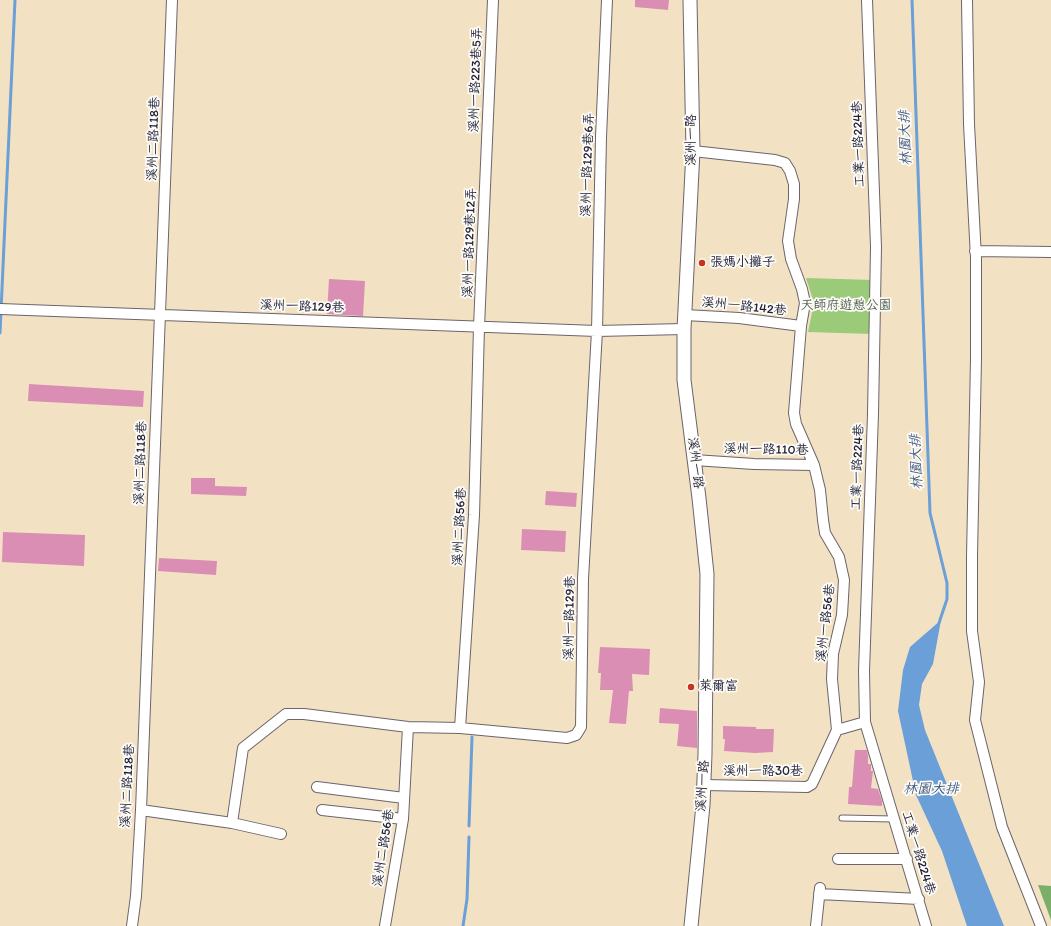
<!DOCTYPE html>
<html>
<head>
<meta charset="utf-8">
<style>
  body { margin:0 }
  canvas { display:block; background:#f3e1c4 }
</style>
</head>
<body>
<canvas width="1051" height="926"></canvas>
<script>
const context = document.querySelector('canvas').getContext('2d');
context.lineJoin = 'round';
function fillPath(path, color) { context.fillStyle = color; context.fill(path, 'evenodd'); }
const poly = rows => new Path2D(rows.map(r => 'M' + r).join(''));
function strokePath(path, color, width, dash) { context.strokeStyle = color; context.lineWidth = width; context.lineCap = dash ? 'butt' : 'round'; context.setLineDash(dash || []); context.stroke(path); }
function drawText(font, color, halo, rows, align = 'center') {
  context.font = font + ' Itim,"LXGW WenKai TC",sans-serif'; context.lineWidth = 3.5; context.setLineDash([]); context.textBaseline = 'middle'; context.strokeStyle = halo; context.fillStyle = color; for (const [text, x, y, turn = 0] of rows) {
    context.save(); context.translate(x, y); context.rotate((+turn || 0) * Math.PI / 180); context.textAlign = isNaN(turn) ? turn : align; if (halo) context.strokeText(text, 0, 0); context.fillText(text, 0, 0); context.restore();
  }
}
const green = poly([
  [806,278,873,280,873,334,808,332,814,303]
]);
const forest = poly([
  [1038,885,1051,886,1051,920]
]);
const water = poly([
  [941,620,933,664,922,684,919,705,925,730,1004,926,967,926,942,851,916,795,898,711,903,670,910,647]
]);
const stream = poly([
  [912,0,930,513,947,583,947,599,939,623],
  [0,333,15,0],
  [469,826,472,737],
  [463,926,467,899,469,837]
]);
const building = poly([
  [635,0,669,0,668,10,635,7],
  [329,279,365,281,363,316,327,314],
  [29,384,144,391,143,407,28,401],
  [191,478,215,478,215,486,247,487,246,496,191,494],
  [546,491,577,493,576,507,545,505],
  [522,529,566,531,565,552,521,550],
  [3,532,85,535,84,566,2,562],
  [159,558,217,561,216,575,158,571],
  [600,647,650,649,649,675,632,674,633,691,629,691,626,724,609,723,613,690,600,690,601,673,598,673],
  [660,708,697,711,697,748,677,746,679,724,659,723],
  [723,726,756,727,756,729,774,729,773,752,755,753,724,751,725,739,723,739],
  [855,750,867,750,868,756,868,764,871,764,871,771,873,771,871,788,878,789,882,801,882,806,848,804,849,787,852,787]
]);
const service = poly([
  [842,818,894,819]
]);
const minor = poly([
  [867,0,876,247,873,414,864,671,865,722,926,926],
  [967,0,969,124,976,258,976,359,972,556,972,631,979,682,975,720,1002,827,1041,926],
  [693,151,775,160,785,163,790,171,794,184,794,199,788,241,791,259,802,289,805,303,801,326,794,413,796,424,814,465,820,490,823,520,825,533,839,557,844,580,842,615,833,654,832,679,837,730],
  [975,251,1051,252],
  [0,309,597,331,684,329],
  [685,315,739,318,801,326],
  [694,460,754,464,814,465],
  [460,728,474,515,479,327,493,0],
  [704,785,807,787,812,784,837,730,865,722],
  [317,787,404,798],
  [141,810,232,823,281,834],
  [322,810,403,819],
  [232,823,243,748,286,714,304,714,408,727,460,728,567,738,576,735,581,727,583,579,597,331,601,137,607,0],
  [838,859,907,859],
  [819,894,919,899],
  [132,926,136,896,141,810,172,0],
  [385,926,403,819,408,727],
  [816,926,820,888]
]);
const tertiary = poly([
  [690,0,693,151,684,329,684,380,699,498,707,574,705,754,703,805,691,926]
]);
const markers = [
  [702,263,4,"#c8321e"],
  [691,687,4,"#c8321e"]
];
const streetNames = [
  ["溪州一路223巷5弄",476,80,-88],
  ["溪州二路118巷",154,139,-88],
  ["溪州一路",692,140,-90],
  ["工業一路224巷",859,144,-92],
  ["溪州一路129巷6弄",588,165,-88],
  ["溪州一路129巷12弄",470,243,-88],
  ["溪州一路129巷",302,307,2],
  ["溪州一路142巷",744,307,6],
  ["溪州一路110巷",766,450,1],
  ["溪州二路118巷",141,463,-88],
  ["溪州一路",695,463,83],
  ["工業一路224巷",858,467,-88],
  ["溪州二路56巷",460,527,-87],
  ["溪州一路129巷",570,618,-89],
  ["溪州一路56巷",826,623,-83],
  ["溪州一路30巷",763,772],
  ["溪州二路118巷",128,786,-87],
  ["溪州一路",703,786,-86],
  ["溪州二路56巷",384,848,-81],
  ["工業一路224巷",918,853,73]
];
const poiNames = [
  ["張媽小攤子",710,263],
  ["萊爾富",699,687]
];
const parkNames = [
  ["天師府遊憩公園",846,306]
];
const waterNames = [
  ["林園大排",906,138,-92],
  ["林園大排",917,462,-92],
  ["林園大排",931,789]
];
fillPath(green, '#9bca79');
fillPath(forest, '#7cae69');
fillPath(water, '#6b9fd7');
strokePath(stream, '#6b9fd7', 3);
fillPath(building, '#da8eb4');
strokePath(service, '#6b656b', 7);
strokePath(minor, '#6b656b', 12);
strokePath(tertiary, '#6b656b', 15);
strokePath(service, '#fff', 5);
strokePath(minor, '#fff', 10);
strokePath(tertiary, '#fff', 13);
for (const [x, y, r, color] of markers) { const dot = new Path2D(); dot.arc(x, y, r, 0, 2 * Math.PI); context.fillStyle = color; context.fill(dot); strokePath(dot, '#fdfcf7', 1.5); }
drawText('13px', '#22223b', '#fdfcf7', streetNames);
drawText('13px', '#22223b', '#fdfcf7', poiNames, 'left');
drawText('13px', '#4c5d51', '#fdfcf7', parkNames);
drawText('italic 14px', '#435a81', '#fdfcf7', waterNames);
</script>
</body>
</html>
